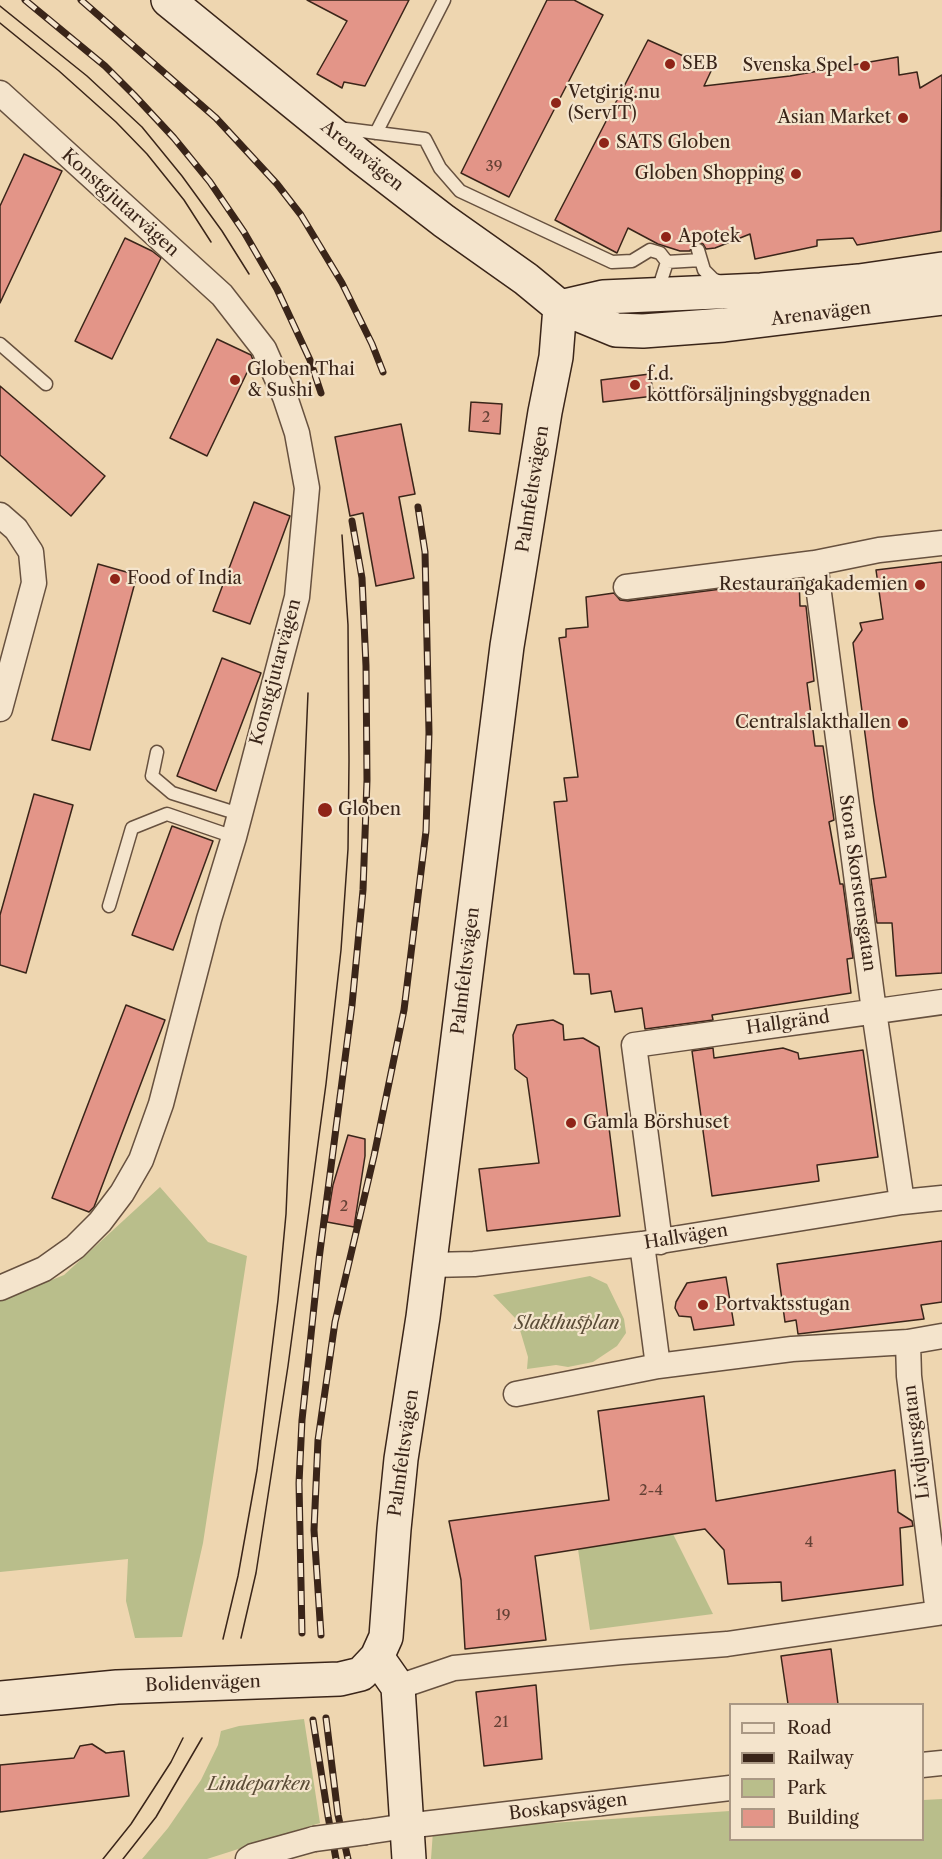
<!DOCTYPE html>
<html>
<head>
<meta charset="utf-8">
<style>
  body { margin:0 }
  #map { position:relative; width:942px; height:1859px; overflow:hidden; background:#eed6b0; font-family:"Libre Caslon Text",serif }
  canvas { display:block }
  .legend { position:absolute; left:729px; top:1703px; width:195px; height:138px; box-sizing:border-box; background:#f4e4cc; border:2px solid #aa9884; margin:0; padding:8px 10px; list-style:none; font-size:18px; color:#3a2519 }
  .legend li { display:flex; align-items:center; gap:12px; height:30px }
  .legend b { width:30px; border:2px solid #aa9884 }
</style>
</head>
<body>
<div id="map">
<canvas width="942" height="1859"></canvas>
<ul class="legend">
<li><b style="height:8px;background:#f4e4cc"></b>Road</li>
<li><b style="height:8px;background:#3a2519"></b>Railway</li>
<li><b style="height:16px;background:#b9be8b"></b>Park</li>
<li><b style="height:16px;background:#e39588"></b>Building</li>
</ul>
</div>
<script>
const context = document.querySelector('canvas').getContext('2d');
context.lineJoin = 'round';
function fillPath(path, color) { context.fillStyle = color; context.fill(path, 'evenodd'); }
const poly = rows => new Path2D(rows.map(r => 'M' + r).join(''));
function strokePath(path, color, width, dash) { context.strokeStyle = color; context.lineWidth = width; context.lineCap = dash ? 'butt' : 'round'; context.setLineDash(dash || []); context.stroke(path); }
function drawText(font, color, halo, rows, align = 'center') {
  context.font = font + ' "Libre Caslon Text",serif'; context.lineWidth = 4.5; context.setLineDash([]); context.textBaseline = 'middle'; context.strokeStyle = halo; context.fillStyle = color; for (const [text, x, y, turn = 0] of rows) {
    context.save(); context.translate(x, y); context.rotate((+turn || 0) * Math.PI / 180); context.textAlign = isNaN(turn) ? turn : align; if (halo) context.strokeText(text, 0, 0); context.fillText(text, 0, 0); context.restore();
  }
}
const green = poly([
  [160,1187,208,1242,247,1256,203,1543,182,1637,135,1638,126,1601,128,1559,0,1572,0,1301,64,1275],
  [590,1276,607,1284,624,1319,626,1333,617,1346,593,1362,568,1367,556,1365,527,1369,528,1357,517,1320,493,1295],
  [673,1534,713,1614,590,1630,578,1549],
  [304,1719,320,1823,207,1859,142,1859,168,1828,201,1780,218,1745,221,1731,239,1726],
  [942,1799,942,1859,431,1859,433,1831,730,1811,730,1840,922,1840,923,1800]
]);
const building = poly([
  [307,0,409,0,365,86,344,82,342,88,317,74,347,21,307,0],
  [547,0,574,0,603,15,509,197,461,173,547,0],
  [648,40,712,69,704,86,790,76,898,57,899,75,917,72,920,88,942,75,941,231,857,245,853,238,817,240,817,246,755,259,750,234,715,248,706,249,703,244,696,242,692,245,690,251,680,251,658,244,628,228,617,253,555,220,648,40],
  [24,154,62,171,0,303,0,206,24,154],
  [125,238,152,251,161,258,112,359,75,341,125,238],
  [217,339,251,355,253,360,207,456,170,438,217,339],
  [650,374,654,396,603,402,601,380,650,374],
  [0,386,105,476,71,516,0,455,0,386],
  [471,402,502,404,500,434,469,431,471,402],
  [401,424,415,494,399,497,414,578,376,586,363,513,350,516,335,437,401,424],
  [254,502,290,516,250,624,213,611,254,502],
  [942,562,942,973,896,976,892,923,877,923,871,879,886,877,874,802,853,643,862,630,860,623,883,619,876,570,942,562],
  [98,564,137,575,90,750,52,740,98,564],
  [799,579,800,606,806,606,814,681,807,683,815,746,823,746,834,820,829,822,840,884,843,884,853,958,847,959,851,993,712,1015,713,1020,645,1029,642,1008,615,1012,611,991,591,994,589,974,574,974,554,802,567,801,564,778,578,777,559,638,566,637,566,629,588,627,586,597,614,593,620,600,628,601,799,579],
  [222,658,261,673,216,791,177,776,222,658],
  [34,794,73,805,26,973,0,965,0,915,34,794],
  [172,826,213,841,173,950,132,935,172,826],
  [126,1005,165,1020,94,1207,89,1212,52,1198,126,1005],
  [553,1020,563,1025,564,1040,583,1038,599,1047,620,1216,487,1231,479,1169,539,1163,527,1078,515,1069,513,1035,517,1025,553,1020],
  [713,1048,714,1058,783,1048,798,1053,799,1059,863,1050,878,1157,817,1165,819,1181,712,1196,692,1051,713,1048],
  [348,1135,365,1139,365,1156,354,1227,327,1222,333,1185,348,1135],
  [942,1241,942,1302,921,1305,924,1319,798,1334,796,1320,785,1322,777,1264,942,1241],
  [726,1277,734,1325,694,1330,691,1317,679,1316,675,1308,676,1302,687,1283,726,1277],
  [704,1396,716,1501,895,1470,898,1512,912,1521,913,1526,900,1528,903,1585,782,1601,781,1582,728,1584,724,1550,705,1529,535,1556,546,1640,465,1649,461,1580,449,1521,609,1500,598,1411,704,1396],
  [831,1649,838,1704,788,1704,781,1656,831,1649],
  [536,1685,542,1759,484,1766,476,1692,536,1685],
  [92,1744,106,1753,124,1751,129,1796,0,1812,0,1765,74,1758,80,1746,92,1744]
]);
const lane = poly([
  [338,128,425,139,440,168,460,191,612,262,632,261,650,250,660,253,667,262],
  [376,133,444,0],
  [698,250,704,270,713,279,722,283],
  [655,289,660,284,667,262,701,260],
  [0,344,46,384],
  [157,752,152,776,172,793,239,814],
  [109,906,132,828,167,814,234,837]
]);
const street = poly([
  [0,93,222,295,264,349,285,397,297,433,307,488,297,597,234,837,209,919,161,1104,141,1160,122,1193,100,1222,75,1247,44,1269,0,1288],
  [0,515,16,529,31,552,34,583,0,709],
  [815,563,874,1011,902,1202],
  [626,587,815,563,879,550,942,543],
  [660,1242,634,1045,942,1002],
  [430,1265,474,1264,642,1244,902,1202,942,1198],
  [658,1366,792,1349,908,1342,942,1336],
  [516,1394,658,1366,642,1244],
  [398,1687,454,1668,622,1652,727,1644,938,1613,909,1376,908,1342],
  [922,1765,942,1763],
  [366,1832,406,1826,730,1788],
  [248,1859,253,1856,314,1839]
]);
const secondary = poly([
  [168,0,361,157,444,221,526,279,560,307,616,330,643,331,724,325,942,298],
  [560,307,603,297,761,290,859,281,942,269],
  [377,1657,398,1687,409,1859],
  [0,1698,117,1687,340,1679,361,1674,377,1657,386,1637,394,1529,401,1459,423,1317,507,646,545,412,556,357,560,307]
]);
const tram = poly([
  [0,6,87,76,142,127,182,176,222,231,249,274],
  [0,23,59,71,116,122,147,154,184,200,211,242],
  [241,1638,256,1573,288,1366,326,1084,341,950,348,849,349,761,348,625,342,535],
  [223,1639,238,1576,257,1470,278,1300,286,1214,308,693],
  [103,1859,131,1824,171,1762,183,1738],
  [123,1859,156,1817,202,1738]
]);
const rail = poly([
  [25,0,105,66,134,95,174,138,210,182,244,232,277,289,310,360,321,393],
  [81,0,216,118,277,184,301,215,342,283,372,344,383,372],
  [302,1633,299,1483,302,1420,319,1259,352,1005,363,890,367,780,366,666,362,578,352,521],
  [321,1635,314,1530,318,1440,335,1322,374,1156,404,1010,426,831,429,733,425,552,418,507],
  [326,1718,338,1815,348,1859],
  [313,1720,328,1816,336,1859]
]);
const streetBridge = poly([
  [314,1839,366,1832]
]);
const markers = [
  [670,64,6,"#8f2418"],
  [865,66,6,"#8f2418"],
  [556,103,6,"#8f2418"],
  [903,118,6,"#8f2418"],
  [604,143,6,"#8f2418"],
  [796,174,6,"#8f2418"],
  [666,237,6,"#8f2418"],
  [235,380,6,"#8f2418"],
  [635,385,6,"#8f2418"],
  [115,579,6,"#8f2418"],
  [920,585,6,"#8f2418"],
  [903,723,6,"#8f2418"],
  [325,810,8,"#8f2418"],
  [571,1123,6,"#8f2418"],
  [703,1305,6,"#8f2418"]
];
const numberNames = [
  ["39",494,167],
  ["2",486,418],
  ["2",344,1207],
  ["2-4",651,1491],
  ["4",809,1543],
  ["19",503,1616],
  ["21",501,1723]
];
const poiNames = [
  ["SEB",682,64],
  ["Svenska Spel",853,66,"right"],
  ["Vetgirig.nu",568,93],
  ["(ServIT)",568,114],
  ["Asian Market",891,118,"right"],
  ["SATS Globen",616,143],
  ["Globen Shopping",784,174,"right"],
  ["Apotek",678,237],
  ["Globen Thai",247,370],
  ["& Sushi",247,391],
  ["f.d.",647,375],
  ["köttförsäljningsbyggnaden",647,396],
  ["Food of India",127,579],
  ["Restaurangakademien",908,585,"right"],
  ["Centralslakthallen",891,723,"right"],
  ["Globen",338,810],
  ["Gamla Börshuset",583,1123],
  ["Portvaktsstugan",715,1305]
];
const streetNames = [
  ["Arenavägen",362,156,39],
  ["Konstgjutarvägen",120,203,42],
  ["Arenavägen",821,314,-7],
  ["Palmfeltsvägen",533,489,-81],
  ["Konstgjutarvägen",276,672,-75],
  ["Stora Skorstensgatan",857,883,82],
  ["Palmfeltsvägen",466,971,-83],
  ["Hallgränd",788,1023,-8],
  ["Hallvägen",686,1237,-9],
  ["Livdjursgatan",917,1442,-97],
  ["Palmfeltsvägen",404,1453,-82],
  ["Bolidenvägen",203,1684,-2],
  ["Boskapsvägen",568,1807,-7]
];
const parkNames = [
  ["Slakthusplan",567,1324],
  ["Lindeparken",259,1785]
];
fillPath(green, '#b9be8b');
fillPath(building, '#e39588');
strokePath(building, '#3a2519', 1.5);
strokePath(lane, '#67513f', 15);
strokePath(street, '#67513f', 27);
strokePath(secondary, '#3a2519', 36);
strokePath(lane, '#f4e4cc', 12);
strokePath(street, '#f4e4cc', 24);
strokePath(secondary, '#f4e4cc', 33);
strokePath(tram, '#3a2519', 1.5);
strokePath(rail, '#3a2519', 7);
strokePath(rail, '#f4e4cc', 4.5, [14]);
strokePath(streetBridge, '#67513f', 27, []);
strokePath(streetBridge, '#f4e4cc', 24);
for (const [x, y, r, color] of markers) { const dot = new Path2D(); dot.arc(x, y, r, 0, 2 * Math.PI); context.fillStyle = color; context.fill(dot); strokePath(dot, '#f4e4cc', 2); }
drawText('15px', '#644135', null, numberNames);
drawText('18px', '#3a2519', '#f4e4cc', poiNames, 'left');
drawText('18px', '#3a2519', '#f4e4cc', streetNames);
drawText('italic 18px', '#5a4b36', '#f4e4cc', parkNames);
</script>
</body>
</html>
